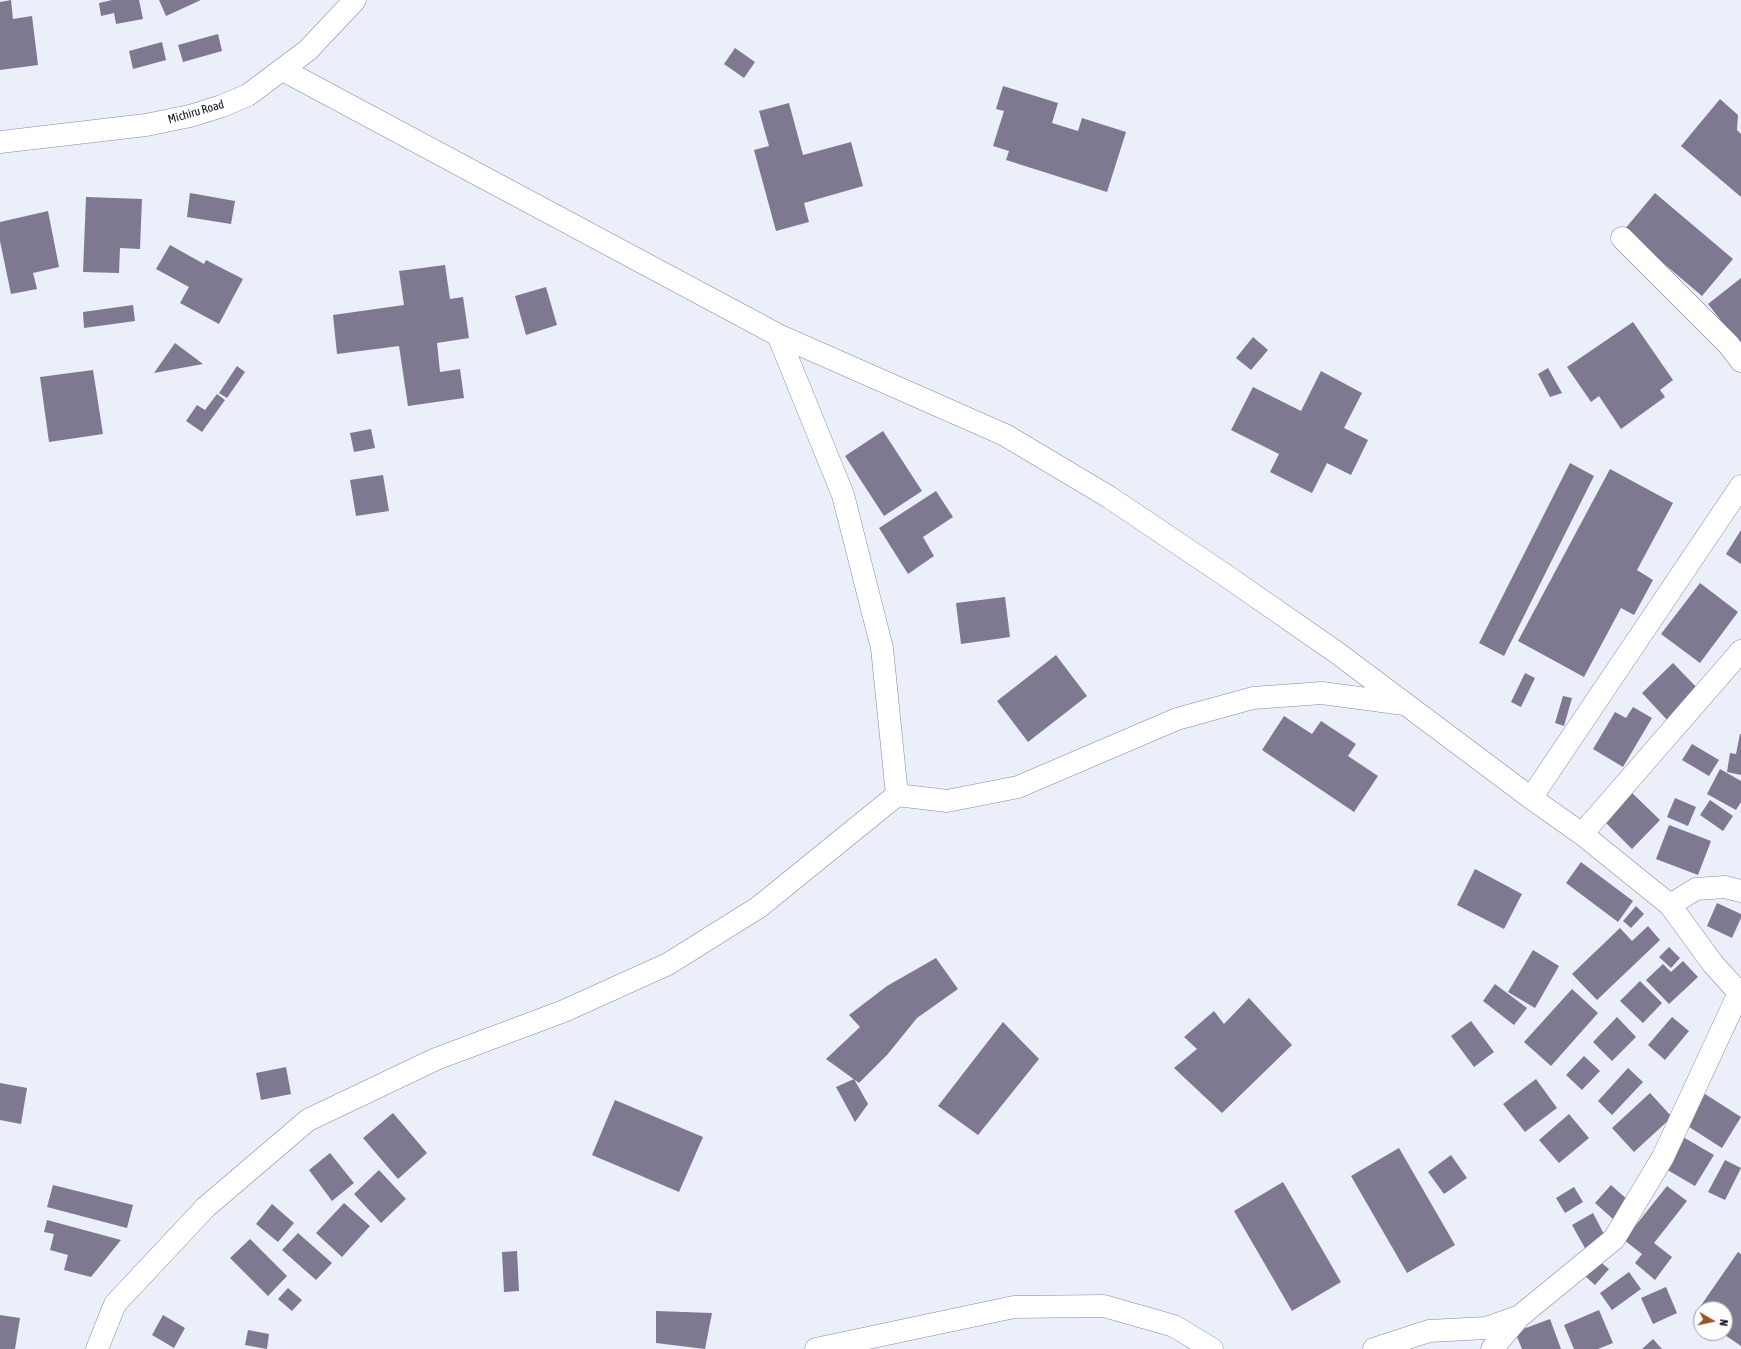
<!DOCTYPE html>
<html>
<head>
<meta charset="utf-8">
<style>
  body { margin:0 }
  #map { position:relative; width:1741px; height:1349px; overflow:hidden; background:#ebeffa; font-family:"Asap Condensed",sans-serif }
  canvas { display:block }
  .north { position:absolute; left:1693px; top:1301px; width:40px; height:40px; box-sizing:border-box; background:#fdfdfd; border:1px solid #9d9fa2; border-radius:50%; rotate:99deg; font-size:11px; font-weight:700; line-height:16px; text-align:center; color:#0e111a }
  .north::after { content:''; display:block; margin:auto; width:14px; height:18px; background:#975425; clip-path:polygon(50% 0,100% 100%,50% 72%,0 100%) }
</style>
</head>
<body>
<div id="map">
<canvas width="1741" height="1349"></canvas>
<div class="north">N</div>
</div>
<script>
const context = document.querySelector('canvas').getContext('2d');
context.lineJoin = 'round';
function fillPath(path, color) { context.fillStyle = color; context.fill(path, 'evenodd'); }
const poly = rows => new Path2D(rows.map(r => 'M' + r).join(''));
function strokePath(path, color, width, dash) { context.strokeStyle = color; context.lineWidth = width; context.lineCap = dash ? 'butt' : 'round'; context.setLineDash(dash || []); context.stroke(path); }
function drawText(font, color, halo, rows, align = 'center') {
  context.font = font + ' "Asap Condensed",sans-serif'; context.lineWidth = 4; context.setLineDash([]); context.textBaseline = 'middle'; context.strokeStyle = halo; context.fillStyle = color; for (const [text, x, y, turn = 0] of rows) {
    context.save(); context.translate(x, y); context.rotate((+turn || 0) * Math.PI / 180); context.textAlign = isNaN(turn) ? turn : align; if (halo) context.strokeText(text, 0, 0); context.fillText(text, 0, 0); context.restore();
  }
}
const building = poly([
  [11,0,13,19,32,16,38,65,0,70,0,2],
  [112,0,139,0,143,19,116,24,114,13,101,16,99,3],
  [159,0,201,0,166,16],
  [218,34,222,51,183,62,178,45],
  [162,42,166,60,133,69,129,51],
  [735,48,755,62,744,78,724,64],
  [1003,86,1058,103,1052,123,1078,131,1082,118,1126,132,1107,192,1006,160,1009,151,993,146,1004,111,996,109],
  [1720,99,1738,115,1737,130,1741,134,1741,197,1681,146],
  [789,103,803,155,851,142,863,186,804,203,809,222,776,231,754,150,769,146,759,111],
  [190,193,235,201,231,224,187,217],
  [1655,193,1733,259,1702,296,1624,230],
  [86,197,142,199,140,249,120,248,119,273,83,272],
  [48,211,59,267,33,273,37,289,11,294,0,241,0,222],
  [170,245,204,264,206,260,243,279,219,324,180,303,189,287,156,269],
  [445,265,450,299,463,297,469,338,437,343,440,372,460,369,464,398,408,406,399,346,337,354,333,315,404,305,399,271],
  [1741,278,1741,346,1708,304],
  [546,287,557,325,526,335,515,296],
  [133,305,135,321,84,328,83,312],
  [1633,322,1673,380,1660,390,1665,397,1621,429,1599,396,1591,402,1567,367],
  [1253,337,1268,350,1251,370,1236,358],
  [175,343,203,364,154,373],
  [237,366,245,372,227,398,219,393],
  [1548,368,1562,393,1550,397,1538,374],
  [93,370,103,434,49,442,40,377],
  [1321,371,1362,393,1344,428,1368,440,1351,475,1327,463,1312,493,1270,472,1279,454,1231,430,1253,387,1301,411],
  [217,394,225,400,202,432,186,421,197,405,205,410],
  [371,429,375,448,354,452,350,433],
  [883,431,922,491,884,516,845,456],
  [1570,463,1594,476,1504,656,1479,643],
  [1610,469,1673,503,1637,570,1653,580,1634,615,1621,608,1584,677,1518,641],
  [383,475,389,511,356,516,350,480],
  [936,491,953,517,923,537,934,556,908,574,879,528],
  [1741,530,1741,564,1726,554],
  [1700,583,1738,612,1700,663,1661,634],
  [1005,597,1010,637,961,644,956,603],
  [1056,655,1087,696,1028,742,997,701],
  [1673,663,1701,692,1670,723,1642,693],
  [1525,673,1535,678,1521,707,1511,702],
  [1563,696,1572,698,1564,726,1555,723],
  [1633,707,1652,718,1623,767,1593,749,1615,712,1626,718],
  [1284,716,1312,734,1321,721,1356,744,1348,756,1378,776,1354,812,1262,750],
  [1740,734,1741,734,1741,775,1727,772,1730,753,1736,754],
  [1692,744,1719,760,1709,776,1682,760],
  [1720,769,1741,781,1741,802,1736,810,1707,794],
  [1629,790,1660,820,1632,849,1601,818],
  [1675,798,1696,807,1688,826,1667,817],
  [1710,800,1733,816,1723,831,1700,815],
  [1669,825,1711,841,1698,875,1656,859],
  [1581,862,1633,901,1618,922,1566,883],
  [1475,869,1522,894,1504,929,1457,905],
  [1717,903,1741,914,1741,918,1732,938,1707,926],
  [1636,906,1644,914,1631,928,1623,921],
  [1648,926,1660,940,1597,1000,1572,974,1620,928,1632,941],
  [1669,947,1680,958,1671,968,1659,957],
  [1533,950,1559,966,1535,1008,1508,992],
  [936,958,958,989,917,1018,887,1055,859,1083,826,1059,860,1027,849,1015,887,986],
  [1683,961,1698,977,1669,1004,1646,980,1663,964,1671,972],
  [1640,981,1662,1003,1643,1023,1620,1001],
  [1495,984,1527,1008,1514,1025,1483,1001],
  [1572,989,1598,1013,1551,1066,1524,1042],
  [1249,998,1292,1045,1222,1113,1174,1068,1197,1049,1184,1037,1214,1011,1224,1024],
  [1617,1017,1636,1037,1612,1061,1593,1042],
  [1672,1017,1689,1031,1665,1060,1648,1045],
  [1471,1021,1494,1052,1474,1067,1451,1036],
  [1003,1022,1039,1059,978,1135,938,1106],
  [1584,1056,1600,1071,1582,1090,1566,1075],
  [286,1067,291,1094,261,1100,256,1073],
  [1628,1068,1643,1082,1612,1115,1598,1101],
  [854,1079,868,1104,855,1122,836,1087],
  [1536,1079,1557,1108,1525,1132,1503,1104],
  [0,1083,27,1088,21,1124,0,1120],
  [1650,1093,1672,1117,1634,1152,1612,1128],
  [1705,1094,1741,1117,1722,1148,1686,1125],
  [615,1100,703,1137,679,1192,592,1155],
  [393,1113,427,1153,398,1179,363,1138],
  [1569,1114,1589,1138,1559,1163,1539,1140],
  [1683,1137,1714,1155,1695,1186,1664,1168],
  [1399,1148,1455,1245,1407,1273,1351,1176],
  [330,1153,354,1183,332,1201,309,1170],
  [1451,1155,1467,1178,1444,1194,1428,1172],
  [1725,1160,1741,1168,1725,1200,1708,1192],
  [379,1170,406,1199,381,1223,354,1194],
  [1283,1182,1341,1282,1292,1311,1234,1211],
  [53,1185,133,1205,127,1228,47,1207],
  [1611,1185,1629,1201,1613,1219,1595,1203],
  [1667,1186,1687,1201,1654,1243,1672,1257,1655,1280,1635,1263,1642,1254,1624,1240],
  [1574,1187,1583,1202,1565,1213,1556,1198],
  [344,1203,370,1226,342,1257,316,1233],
  [272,1204,294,1223,278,1242,256,1224],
  [1593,1213,1606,1238,1586,1250,1572,1225],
  [47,1220,121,1240,91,1277,64,1270,68,1255,50,1250,54,1234,44,1232],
  [298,1233,332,1263,316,1280,282,1250],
  [250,1239,287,1276,268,1296,230,1258],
  [517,1251,519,1291,504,1292,502,1252],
  [1738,1252,1741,1254,1741,1346,1722,1333,1725,1333,1725,1309,1701,1309,1701,1319,1695,1314],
  [1598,1260,1609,1269,1595,1285,1585,1276],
  [1629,1272,1641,1289,1612,1310,1600,1293],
  [1666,1287,1677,1313,1653,1324,1641,1298],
  [288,1288,302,1300,292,1311,278,1299],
  [1599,1310,1613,1343,1598,1349,1574,1349,1564,1325],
  [656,1311,712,1313,705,1349,656,1343],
  [0,1315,20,1318,15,1349,0,1349],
  [163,1315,185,1328,174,1348,152,1335],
  [1550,1319,1561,1349,1522,1349,1515,1332],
  [248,1330,269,1334,267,1349,245,1345],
  [1653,1339,1662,1349,1642,1349]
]);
const minor = poly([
  [283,70,778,335,1005,435,1109,497,1225,575,1336,652,1531,798,1582,834,1670,905,1713,964,1741,995],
  [0,142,146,125,190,116,222,106,248,95,308,50,355,0],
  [1622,238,1729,345,1741,361],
  [778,335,843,495,882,648,897,795],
  [1531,798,1741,486],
  [1582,834,1741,651],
  [1670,905,1696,889,1725,887,1741,891],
  [97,1349,115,1304,206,1207,308,1120,436,1059,564,1011,668,964,759,907,897,795,947,801,1018,787,1177,719,1253,698,1322,693,1404,704],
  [816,1349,1014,1307,1104,1306,1174,1326,1212,1349],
  [1374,1349,1429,1331,1486,1328,1520,1316],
  [1492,1349,1520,1316,1614,1239,1663,1157,1739,993]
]);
const streetNames = [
  ["Michiru Road",196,112,-16]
];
fillPath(building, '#7e7891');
strokePath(minor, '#808aa3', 23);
strokePath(minor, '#fff', 22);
drawText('12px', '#0e111a', '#fdfdfd', streetNames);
</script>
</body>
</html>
